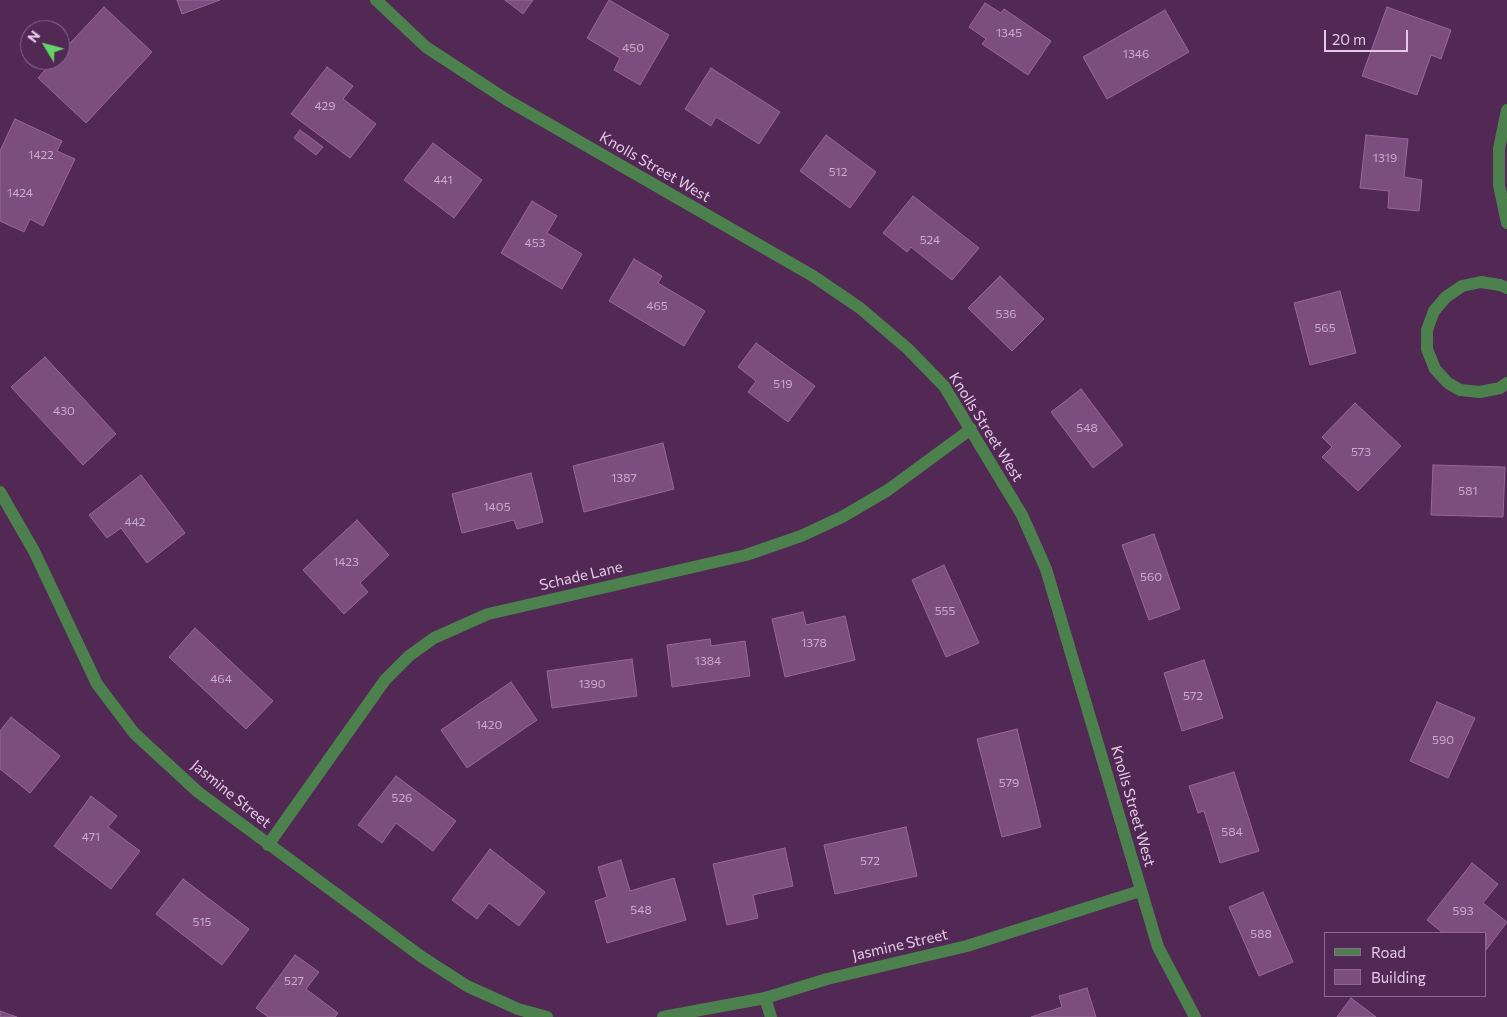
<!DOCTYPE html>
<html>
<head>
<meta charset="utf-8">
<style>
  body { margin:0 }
  #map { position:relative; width:1507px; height:1017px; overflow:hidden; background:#522855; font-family:Commissioner,sans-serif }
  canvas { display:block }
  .legend { position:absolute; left:1324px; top:932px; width:162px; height:65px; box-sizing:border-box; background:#522855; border:1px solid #8c688e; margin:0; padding:6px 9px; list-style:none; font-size:15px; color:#e3c9e4 }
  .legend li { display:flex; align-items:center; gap:10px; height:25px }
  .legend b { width:25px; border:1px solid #8c688e }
  .north { position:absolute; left:20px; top:20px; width:50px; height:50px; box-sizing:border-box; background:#522855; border:1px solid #8c688e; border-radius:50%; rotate:307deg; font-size:14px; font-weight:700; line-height:20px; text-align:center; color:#e3c9e4 }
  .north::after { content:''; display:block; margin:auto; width:18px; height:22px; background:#63d469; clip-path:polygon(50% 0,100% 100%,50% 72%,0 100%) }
  .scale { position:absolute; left:1324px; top:30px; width:84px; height:22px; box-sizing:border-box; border:2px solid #e3c9e4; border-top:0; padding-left:6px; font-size:15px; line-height:18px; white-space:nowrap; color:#e3c9e4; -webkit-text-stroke:4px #522855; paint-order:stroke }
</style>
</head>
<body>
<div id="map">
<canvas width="1507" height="1017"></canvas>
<ul class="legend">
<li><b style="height:6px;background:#4c814d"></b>Road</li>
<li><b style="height:14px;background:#7b4e7e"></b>Building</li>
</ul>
<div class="north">N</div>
<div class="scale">20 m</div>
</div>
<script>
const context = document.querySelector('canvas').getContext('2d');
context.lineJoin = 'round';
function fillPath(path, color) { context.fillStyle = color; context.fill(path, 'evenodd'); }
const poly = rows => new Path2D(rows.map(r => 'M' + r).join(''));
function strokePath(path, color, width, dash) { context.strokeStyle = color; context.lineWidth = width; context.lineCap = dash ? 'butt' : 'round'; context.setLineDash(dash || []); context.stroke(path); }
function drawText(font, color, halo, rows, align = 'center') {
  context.font = font + ' Commissioner,sans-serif'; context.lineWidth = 4; context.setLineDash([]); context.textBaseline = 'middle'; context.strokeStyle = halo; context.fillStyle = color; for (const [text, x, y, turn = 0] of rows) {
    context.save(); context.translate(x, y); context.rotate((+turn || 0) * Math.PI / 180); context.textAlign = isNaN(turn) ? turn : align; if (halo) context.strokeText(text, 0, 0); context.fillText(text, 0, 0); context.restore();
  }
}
const building = poly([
  [177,0,220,0,182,14,177,0],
  [505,0,533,0,523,14,505,0],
  [609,0,669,35,640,85,614,70,620,58,587,38,609,0],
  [985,3,1001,13,1004,9,1051,41,1028,75,982,44,986,39,969,27,985,3],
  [104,7,152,52,86,123,38,78,54,60,60,60,60,54,104,7],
  [1387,7,1451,30,1441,59,1431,55,1417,95,1362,76,1387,7],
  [1165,10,1189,52,1107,99,1083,57,1165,10],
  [327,67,353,86,343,99,376,124,350,158,291,114,327,67],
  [711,68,780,112,759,144,716,117,711,126,685,109,711,68],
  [15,119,62,141,57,151,75,159,43,226,30,219,24,232,0,221,0,151,15,119],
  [300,130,323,147,316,155,294,138,300,130],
  [826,135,876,172,850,208,800,171,826,135],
  [1366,135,1408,139,1404,177,1422,180,1419,211,1388,208,1389,191,1360,188,1366,135],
  [433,143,482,180,454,218,404,180,433,143],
  [913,196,979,248,952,280,911,247,907,252,883,233,913,196],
  [532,201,557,216,547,233,582,254,562,289,501,253,532,201],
  [634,259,662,276,658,283,705,311,684,346,609,301,634,259],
  [1000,276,1044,319,1012,351,968,308,1000,276],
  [1340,291,1356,353,1310,365,1294,303,1340,291],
  [756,343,815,386,788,422,748,392,756,381,738,367,756,343],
  [45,357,116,434,83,465,11,387,45,357],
  [1081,389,1123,445,1093,468,1051,412,1081,389],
  [1355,403,1401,446,1358,491,1322,457,1332,447,1322,437,1355,403],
  [663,443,674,489,584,512,573,466,663,443],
  [1433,465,1505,467,1503,517,1431,515,1433,465],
  [531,473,543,522,517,529,514,520,462,533,452,494,531,473],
  [141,475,185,533,147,563,121,528,107,538,89,515,141,475],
  [357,520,389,555,360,583,368,592,344,614,303,570,357,520],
  [1154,534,1180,609,1149,620,1122,545,1154,534],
  [944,565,979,643,946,657,912,580,944,565],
  [803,612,806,625,845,616,855,660,785,677,772,619,803,612],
  [195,628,273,701,246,729,169,657,195,628],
  [710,639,711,646,745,641,750,676,672,687,667,645,710,639],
  [632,659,637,696,552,708,547,671,632,659],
  [1204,660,1223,718,1182,731,1164,673,1204,660],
  [511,682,537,720,467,768,441,730,511,682],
  [1437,702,1475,718,1448,778,1410,761,1437,702],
  [11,717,60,756,30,793,0,769,0,731,11,717],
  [1017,729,1041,827,1002,837,977,739,1017,729],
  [1234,772,1259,851,1220,863,1204,811,1198,813,1189,786,1234,772],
  [396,776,456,821,433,851,396,823,382,843,358,825,396,776],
  [91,796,117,816,108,827,140,851,111,889,54,846,91,796],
  [906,827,917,876,835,894,824,845,906,827],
  [785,848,793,886,753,895,758,918,727,925,713,864,785,848],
  [490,849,545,892,519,926,489,903,477,919,452,900,490,849],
  [621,860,630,891,674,878,686,920,607,943,595,901,607,897,598,867,621,860],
  [1472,863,1498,884,1483,903,1507,922,1486,950,1486,933,1443,933,1427,920,1472,863],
  [183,879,249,929,222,965,156,914,183,879],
  [1263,892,1293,962,1259,976,1229,907,1263,892],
  [295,955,319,972,306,989,338,1013,335,1017,268,1017,256,1008,295,955],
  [1087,988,1096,1017,1031,1017,1062,1007,1059,996,1087,988],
  [1351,998,1376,1017,1337,1017,1351,998],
  [0,1011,17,1017,0,1017,0,1011]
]);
const minor = poly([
  [376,0,426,47,507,100,813,276,860,308,908,349,944,386,1022,515,1046,569,1158,947,1195,1017],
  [1507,110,1499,149,1499,185,1507,223],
  [1507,288,1500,285,1481,282,1462,286,1446,297,1434,311,1427,330,1427,349,1435,369,1448,383,1460,390,1480,392,1500,388,1507,383],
  [0,492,34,551,97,684,134,733,198,792,422,957,467,986,518,1009,547,1017],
  [268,845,385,680,409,656,434,638,488,614,746,555,801,536,842,517,888,490,971,429],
  [765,998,771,1017],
  [663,1017,765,998,827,979,967,946,1140,891]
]);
const numberNames = [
  ["1345",1009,33],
  ["450",633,48],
  ["1346",1136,54],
  ["429",325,106],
  ["1422",41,155],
  ["1319",1385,158],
  ["512",838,172],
  ["441",443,180],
  ["1424",20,193],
  ["524",930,240],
  ["453",535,243],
  ["465",657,306],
  ["536",1006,314],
  ["565",1325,328],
  ["519",783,384],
  ["430",64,411],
  ["548",1087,428],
  ["573",1361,452],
  ["1387",624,478],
  ["581",1468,491],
  ["1405",497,507],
  ["442",135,522],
  ["1423",346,562],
  ["560",1151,577],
  ["555",945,611],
  ["1378",814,643],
  ["1384",708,661],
  ["464",221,679],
  ["1390",592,684],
  ["572",1193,696],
  ["1420",489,725],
  ["590",1443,740],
  ["579",1009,783],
  ["526",402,798],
  ["584",1232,832],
  ["471",91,837],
  ["572",870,861],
  ["548",641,910],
  ["593",1463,911],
  ["515",202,922],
  ["588",1261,934],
  ["527",294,981]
];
const streetNames = [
  ["Knolls Street West",655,167,30],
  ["Knolls Street West",986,427,58],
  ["Schade Lane",581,576,-13],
  ["Jasmine Street",231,794,39],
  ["Knolls Street West",1133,806,74],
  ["Jasmine Street",900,945,-13]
];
fillPath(building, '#7b4e7e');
strokePath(building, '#966899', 1);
strokePath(minor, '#4c814d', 12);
drawText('12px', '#c9aaca', null, numberNames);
drawText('15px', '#e3c9e4', '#522855', streetNames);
</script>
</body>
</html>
